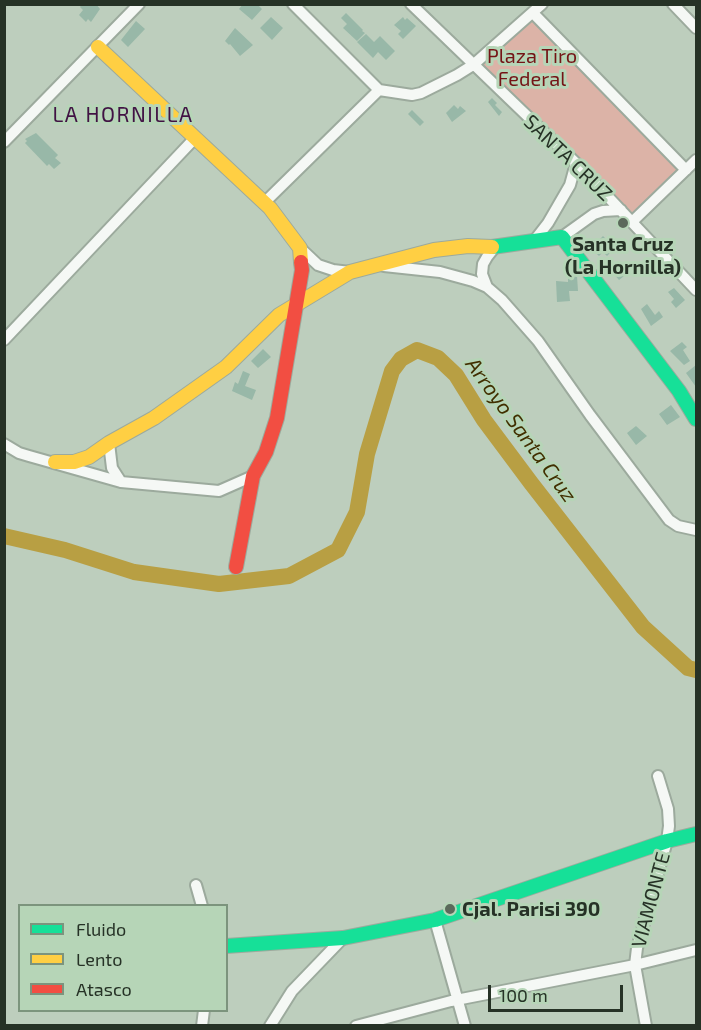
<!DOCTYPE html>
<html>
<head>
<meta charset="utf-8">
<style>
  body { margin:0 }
  #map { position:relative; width:701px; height:1030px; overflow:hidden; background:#bdcebd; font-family:"Exo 2",sans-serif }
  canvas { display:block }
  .frame { position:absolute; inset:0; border:6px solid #263226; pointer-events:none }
  .legend { position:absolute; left:18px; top:904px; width:210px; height:108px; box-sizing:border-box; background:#b6d5b7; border:2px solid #7c947d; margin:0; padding:8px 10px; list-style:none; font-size:18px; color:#263226 }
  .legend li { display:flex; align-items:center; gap:12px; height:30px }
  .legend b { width:30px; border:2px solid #7c947d }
  .scale { position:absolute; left:488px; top:985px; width:135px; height:27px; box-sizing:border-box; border:3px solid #263226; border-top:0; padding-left:8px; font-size:18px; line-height:21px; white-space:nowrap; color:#263226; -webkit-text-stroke:4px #b6d5b7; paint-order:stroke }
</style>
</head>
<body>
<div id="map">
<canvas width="701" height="1030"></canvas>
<div class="frame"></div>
<ul class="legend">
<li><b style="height:8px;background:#16e098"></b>Fluido</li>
<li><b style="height:8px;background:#ffcf43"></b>Lento</li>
<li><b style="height:8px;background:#f24e42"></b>Atasco</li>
</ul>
<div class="scale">100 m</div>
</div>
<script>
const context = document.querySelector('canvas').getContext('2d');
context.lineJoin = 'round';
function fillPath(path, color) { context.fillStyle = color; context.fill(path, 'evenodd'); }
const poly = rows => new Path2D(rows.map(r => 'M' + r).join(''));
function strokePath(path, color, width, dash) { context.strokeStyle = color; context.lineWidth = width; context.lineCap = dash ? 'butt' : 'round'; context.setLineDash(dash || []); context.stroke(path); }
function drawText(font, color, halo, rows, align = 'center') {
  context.font = font + ' "Exo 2",sans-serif'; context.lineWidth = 6; context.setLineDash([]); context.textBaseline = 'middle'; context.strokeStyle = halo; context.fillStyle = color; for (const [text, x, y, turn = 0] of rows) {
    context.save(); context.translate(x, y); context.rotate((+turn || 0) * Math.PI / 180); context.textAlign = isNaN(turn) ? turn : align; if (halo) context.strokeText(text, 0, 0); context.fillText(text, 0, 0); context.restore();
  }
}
const green = poly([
  [533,13,686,170,633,220,473,65]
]);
const river = poly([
  [4,536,65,550,134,572,219,584,289,576,338,550,357,512,367,454,392,371,401,359,417,350,438,358,456,375,484,420,531,483,643,627,688,668,696,670]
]);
const building = poly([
  [82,4,96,4,100,9,91,22,88,19,86,22,79,15,83,10,80,7],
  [243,4,257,4,262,9,252,20,239,9],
  [346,13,363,30,362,31,365,33,357,41,343,28,347,24,341,18],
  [271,17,283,28,272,40,260,28],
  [403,17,405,20,407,18,416,26,403,39,398,34,401,31,394,25],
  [136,21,145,29,128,47,121,40],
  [235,28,253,45,240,56,230,44,229,45,225,41],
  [366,34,374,42,380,36,395,51,386,60,378,52,373,58,357,42],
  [492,98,497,103,495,105,502,112,499,116,488,102],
  [454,105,458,109,460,106,466,111,452,122,446,113],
  [412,110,424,122,420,126,408,114],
  [36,133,58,155,55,158,61,163,54,169,49,164,47,166,25,143,27,141,25,139],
  [603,236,615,248,607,256,603,252,599,256,594,251,600,245,597,242],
  [621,265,628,273,619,280,612,272],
  [568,276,577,276,578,291,569,291,570,301,557,302,556,281,568,282],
  [674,288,685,300,676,308,671,302,674,299,668,292],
  [647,304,655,315,659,311,663,317,651,326,641,309],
  [682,342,687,347,683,350,690,361,684,365,670,351],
  [263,349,271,357,258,368,251,361],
  [696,365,696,387,686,373],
  [243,371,250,374,245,386,256,390,252,400,232,391,235,382,238,384],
  [671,405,680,417,667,425,659,414],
  [636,426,647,436,636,445,627,433]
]);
const street = poly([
  [293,4,379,90],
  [411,4,576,163,696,290],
  [673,4,696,28],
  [533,13,686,170],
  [4,142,139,4],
  [264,203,379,90,412,95,421,93,457,75,473,65,542,4],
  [633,221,696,160],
  [562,237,594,214,603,211,621,210],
  [534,241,548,223,570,185,576,163],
  [300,248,318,265,333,270,350,272],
  [384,266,440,272,473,281,487,287,502,300,538,341,590,415,669,520,678,526,696,530],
  [487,287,482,274,483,264,487,257,495,247],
  [4,340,195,138],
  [109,443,112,468,121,482],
  [4,444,19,453,29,456,121,482,219,491,253,476],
  [196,885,202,906],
  [435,920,465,1026],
  [202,1026,204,1010],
  [270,1026,292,991,343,938],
  [356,1026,451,1001,635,965,696,950],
  [646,1026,635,965,637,948,667,841,669,826,668,809,658,776]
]);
const fast = poly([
  [492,247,562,237,679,391,696,419],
  [226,946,343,938,435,920,667,841,696,834]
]);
const slow = poly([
  [98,47,270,208,300,248,301,262],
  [55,462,74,462,89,457,109,443,154,418,226,367,279,315,350,272,434,250,468,246,492,247]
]);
const jam = poly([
  [236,567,253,476,266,452,277,418,302,270,301,262]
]);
const markers = [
  [623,223,6,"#5b695b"],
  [450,909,6,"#5b695b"]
];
const parkNames = [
  ["Plaza Tiro",532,56],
  ["Federal",532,79]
];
const streetNames = [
  ["SANTA CRUZ",568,158,44],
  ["VIAMONTE",651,900,-75]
];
const poiNames = [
  ["Santa Cruz",623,244],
  ["(La Hornilla)",623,267],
  ["Cjal. Parisi 390",462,909,"left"]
];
const neighbourhoodNames = [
  ["LA HORNILLA",123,115]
];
const waterNames = [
  ["Arroyo Santa Cruz",521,430,54]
];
fillPath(green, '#dcb3a7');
strokePath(river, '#b89f43', 16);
fillPath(building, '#98b8a8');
strokePath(street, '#9caa9d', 14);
strokePath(fast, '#9caa9d', 16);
strokePath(slow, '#9caa9d', 16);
strokePath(jam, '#9caa9d', 16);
strokePath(street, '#f5f8f5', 10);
strokePath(fast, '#16e098', 14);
strokePath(slow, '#ffcf43', 14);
strokePath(jam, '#f24e42', 14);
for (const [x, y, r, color] of markers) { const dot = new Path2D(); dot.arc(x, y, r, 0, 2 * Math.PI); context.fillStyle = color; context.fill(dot); strokePath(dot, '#b6d5b7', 2); }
drawText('20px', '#741416', '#b6d5b7', parkNames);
drawText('20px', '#263226', '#b6d5b7', streetNames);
drawText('bold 20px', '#263226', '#b6d5b7', poiNames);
context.letterSpacing = '1.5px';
drawText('21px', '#411244', '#b6d5b7', neighbourhoodNames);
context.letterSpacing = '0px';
drawText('italic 21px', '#412f00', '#b6d5b7', waterNames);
</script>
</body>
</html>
